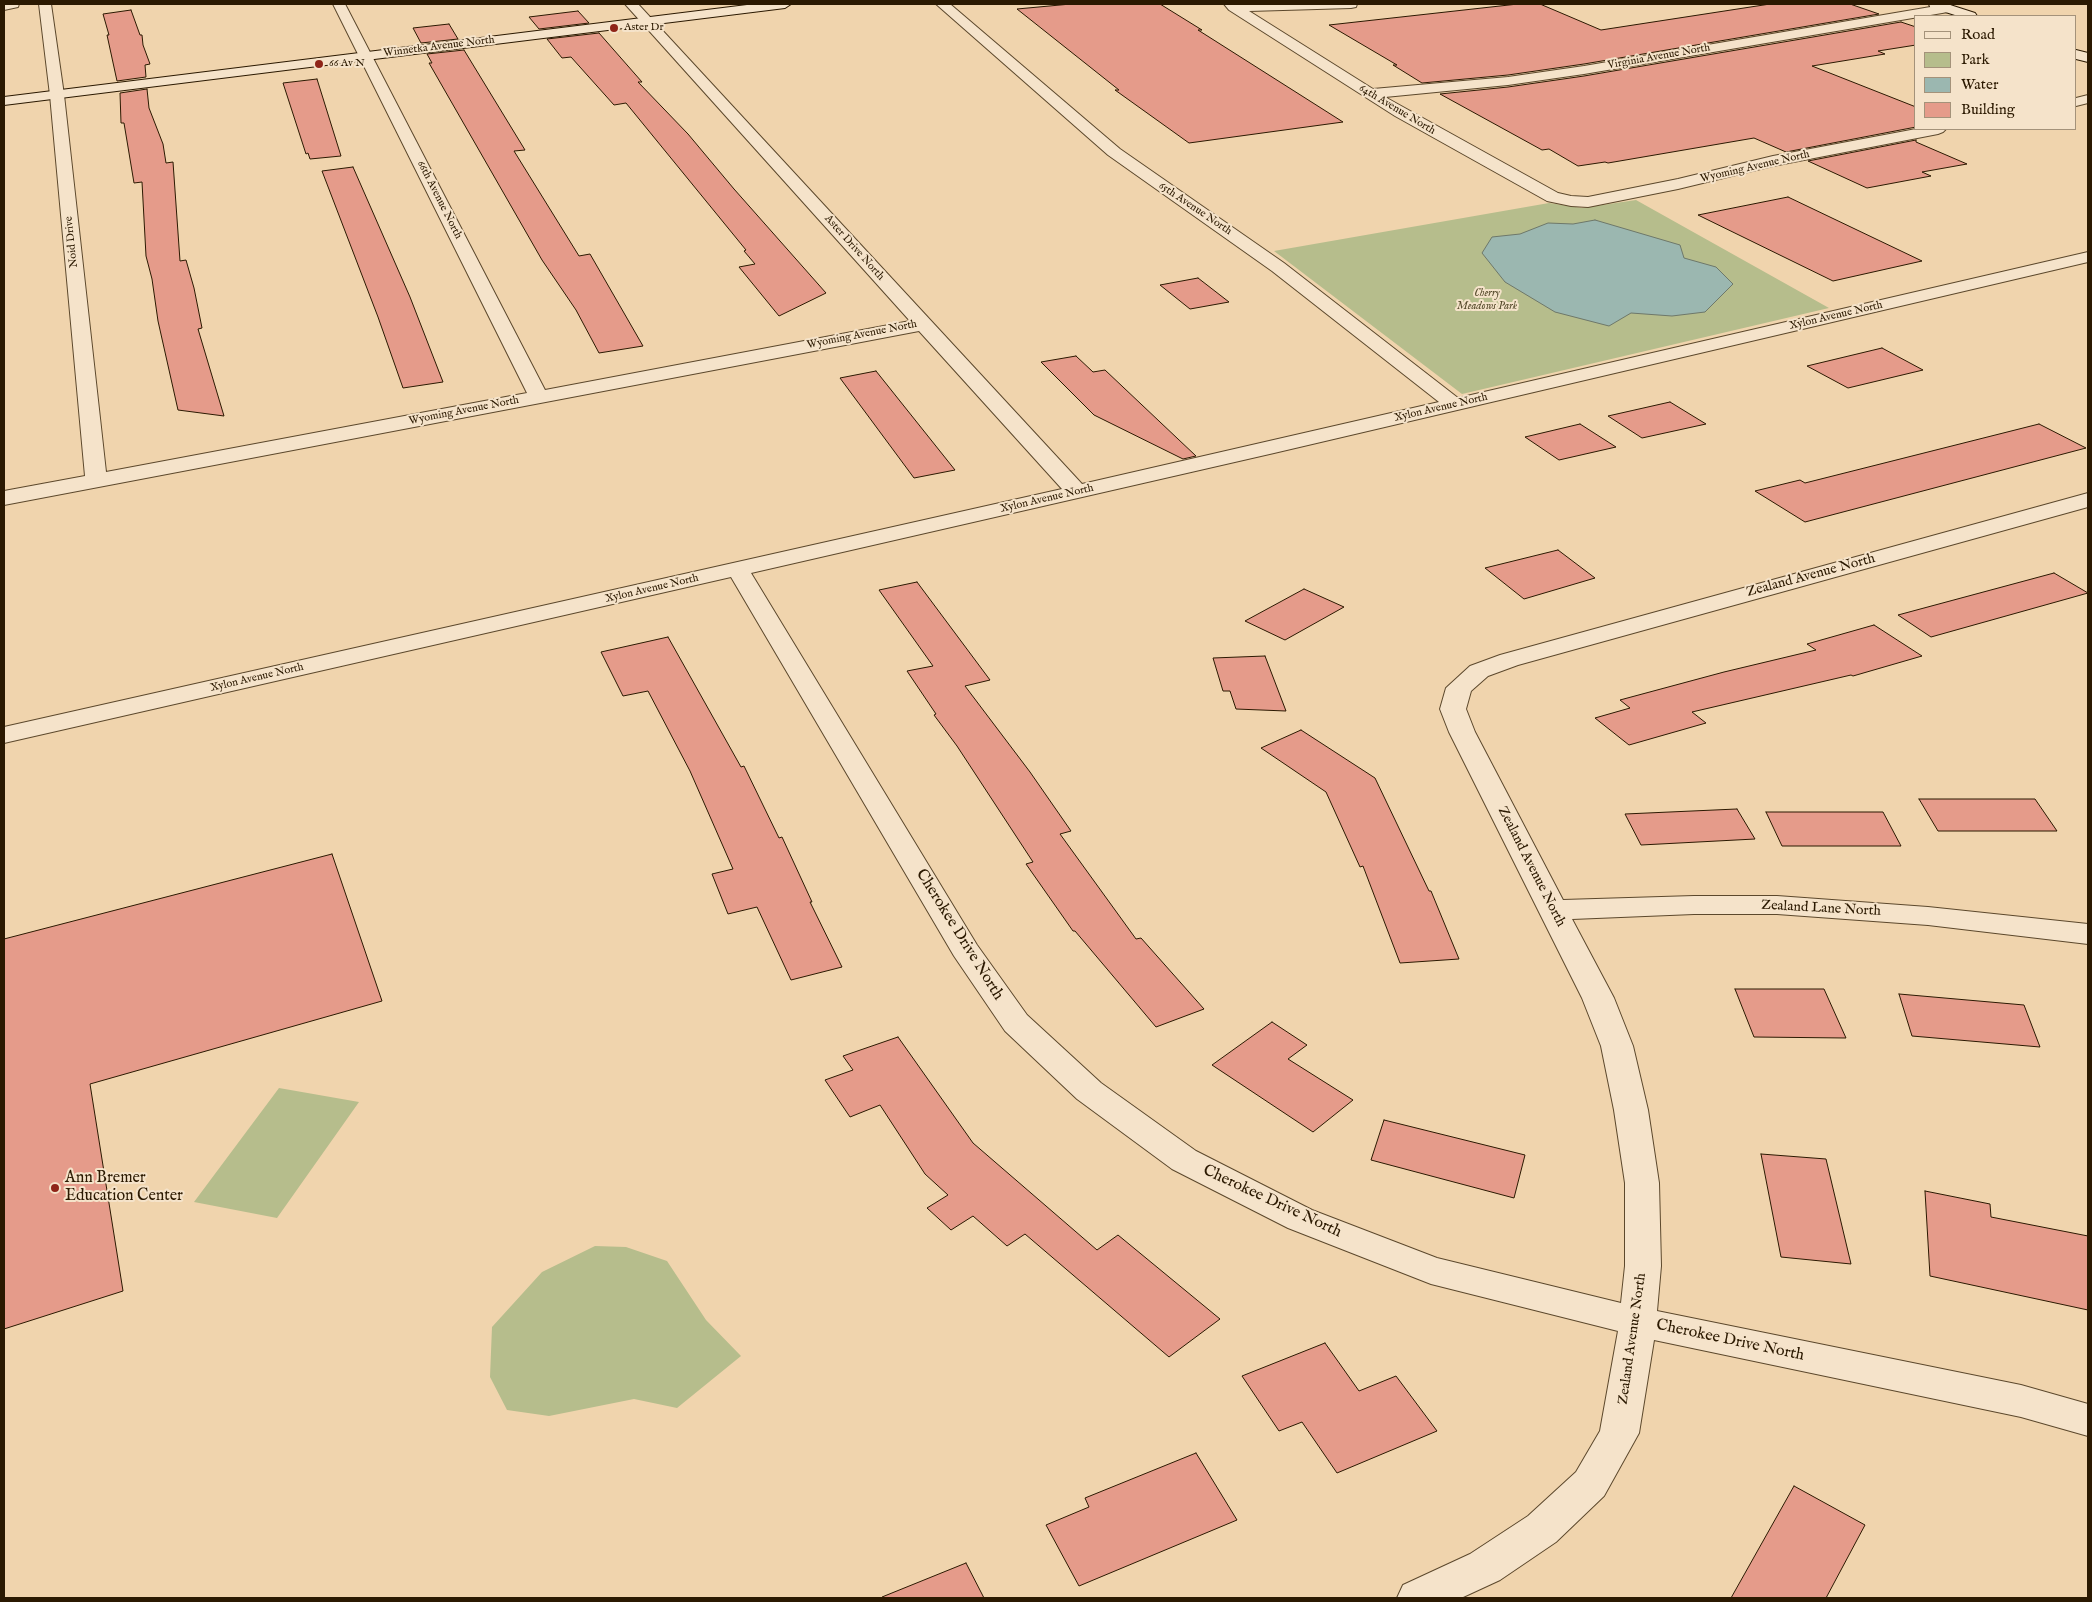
<!DOCTYPE html>
<html>
<head>
<meta charset="utf-8">
<style>
  body { margin:0 }
  #map { position:relative; width:2092px; height:1602px; overflow:hidden; background:#f0d4ad; font-family:"IM FELL English",serif }
  canvas { display:block }
  .frame { position:absolute; inset:0; border:5px solid #2b1901; pointer-events:none }
  .legend { position:absolute; left:1914px; top:15px; width:162px; height:115px; box-sizing:border-box; background:#f5e3ca; border:1px solid #a4927a; margin:0; padding:6px 9px; list-style:none; font-size:15px; color:#2b1901 }
  .legend li { display:flex; align-items:center; gap:10px; height:25px }
  .legend b { width:25px; border:1px solid #a4927a }
</style>
</head>
<body>
<div id="map">
<canvas width="2092" height="1602"></canvas>
<div class="frame"></div>
<ul class="legend">
<li><b style="height:6px;background:#f5e3ca"></b>Road</li>
<li><b style="height:14px;background:#b6bd8c"></b>Park</li>
<li><b style="height:14px;background:#9bb7b0"></b>Water</li>
<li><b style="height:14px;background:#e59b8a"></b>Building</li>
</ul>
</div>
<script>
const context = document.querySelector('canvas').getContext('2d');
context.lineJoin = 'round';
function fillPath(path, color) { context.fillStyle = color; context.fill(path, 'evenodd'); }
const poly = rows => new Path2D(rows.map(r => 'M' + r).join(''));
function strokePath(path, color, width, dash) { context.strokeStyle = color; context.lineWidth = width; context.lineCap = dash ? 'butt' : 'round'; context.setLineDash(dash || []); context.stroke(path); }
function drawText(font, color, halo, rows, align = 'center') {
  context.font = font + ' "IM FELL English",serif'; context.lineWidth = 4; context.setLineDash([]); context.textBaseline = 'middle'; context.strokeStyle = halo; context.fillStyle = color; for (const [text, x, y, turn = 0] of rows) {
    context.save(); context.translate(x, y); context.rotate((+turn || 0) * Math.PI / 180); context.textAlign = isNaN(turn) ? turn : align; if (halo) context.strokeText(text, 0, 0); context.fillText(text, 0, 0); context.restore();
  }
}
const green = poly([
  [1636,200,1829,308,1462,394,1274,251,1549,203,1582,208],
  [279,1088,359,1102,277,1218,194,1202],
  [595,1246,626,1247,667,1261,706,1320,741,1356,677,1408,634,1399,549,1416,507,1410,490,1377,492,1327,542,1272]
]);
const water = poly([
  [1595,220,1680,245,1684,258,1716,267,1733,284,1705,312,1672,316,1631,313,1609,326,1555,312,1505,282,1482,253,1492,237,1520,234,1548,223,1573,224,1595,220]
]);
const building = poly([
  [1071,4,1160,4,1202,30,1198,30,1343,122,1189,143,1115,90,1119,90,1017,9,1071,4],
  [1518,4,1540,4,1601,30,1770,4,1850,4,1879,14,1584,64,1508,75,1422,83,1393,65,1397,65,1329,25,1518,4],
  [131,10,140,35,142,35,143,45,150,64,145,65,146,77,117,81,107,35,109,35,103,14,131,10],
  [578,11,589,23,539,29,529,17,578,11],
  [1901,22,1916,27,1916,45,1878,51,1885,54,1812,66,1916,107,1916,127,1786,152,1754,138,1608,163,1605,162,1578,166,1549,149,1542,150,1440,94,1508,87,1584,76,1901,22],
  [449,24,458,39,421,43,413,28,449,24],
  [599,33,642,82,638,82,688,134,734,189,826,293,779,316,739,267,755,264,744,251,746,250,626,103,614,105,571,57,562,58,547,39,599,33],
  [464,50,525,150,514,151,579,256,590,254,643,346,599,353,576,310,542,260,429,63,432,63,427,54,464,50],
  [317,79,341,156,310,159,308,153,306,154,283,83,317,79],
  [147,89,149,108,163,144,166,163,173,162,180,261,186,260,194,288,202,328,198,329,224,416,178,410,158,321,152,279,146,256,142,182,134,183,124,123,121,123,120,93,147,89],
  [1916,140,1916,142,1967,164,1922,172,1931,176,1867,188,1808,161,1916,140],
  [353,167,410,297,443,382,403,388,378,317,322,171,353,167],
  [1788,197,1922,261,1833,281,1698,215,1788,197],
  [1198,278,1229,302,1190,309,1160,285,1198,278],
  [1882,348,1923,370,1848,388,1807,366,1882,348],
  [1076,356,1093,372,1105,370,1196,456,1183,459,1094,415,1041,362,1076,356],
  [876,371,955,470,914,478,840,378,876,371],
  [1670,402,1706,424,1642,438,1608,416,1670,402],
  [1580,424,1616,447,1559,460,1525,437,1580,424],
  [2039,424,2086,448,1805,522,1755,491,1800,480,1805,483,2039,424],
  [1558,550,1595,578,1524,599,1485,568,1558,550],
  [2054,573,2088,593,1931,637,1898,615,2054,573],
  [917,582,990,680,965,686,1030,772,1071,831,1060,834,1136,939,1141,938,1204,1009,1156,1027,1075,931,1073,931,1026,864,1033,862,957,746,934,715,936,714,907,671,933,666,879,590,917,582],
  [1304,589,1344,607,1285,640,1245,621,1304,589],
  [1874,625,1922,656,1853,676,1851,675,1692,712,1706,723,1629,745,1595,718,1630,708,1620,700,1724,672,1816,650,1807,644,1874,625],
  [668,637,741,767,744,766,779,838,782,837,812,902,810,902,842,967,791,980,757,907,728,914,712,874,733,869,690,771,648,691,623,696,601,652,668,637],
  [1265,656,1286,711,1236,709,1230,691,1223,691,1213,658,1265,656],
  [1301,730,1375,778,1429,891,1431,891,1459,959,1400,963,1363,866,1360,867,1326,792,1261,748,1301,730],
  [1919,799,2035,799,2057,831,1938,831,1919,799],
  [1737,809,1755,839,1641,845,1625,814,1737,809],
  [1766,812,1883,812,1901,846,1782,846,1766,812],
  [332,854,382,1001,90,1084,123,1291,4,1329,4,939,332,854],
  [1735,989,1824,989,1846,1038,1754,1037,1735,989],
  [1899,994,2024,1005,2040,1047,1912,1036,1899,994],
  [1272,1022,1307,1045,1288,1059,1353,1100,1313,1132,1212,1065,1272,1022],
  [898,1037,973,1143,1097,1250,1118,1235,1220,1319,1169,1357,1025,1234,1007,1246,973,1216,951,1230,927,1208,948,1195,925,1174,880,1105,850,1117,825,1080,853,1070,843,1056,898,1037],
  [1384,1120,1525,1155,1514,1198,1371,1160,1384,1120],
  [1761,1154,1826,1159,1851,1264,1781,1257,1761,1154],
  [1925,1191,1990,1204,1991,1217,2088,1236,2088,1310,1930,1276,1925,1191],
  [1325,1343,1359,1391,1396,1376,1437,1431,1337,1473,1302,1422,1279,1431,1242,1376,1325,1343],
  [1196,1453,1237,1520,1079,1586,1046,1525,1089,1507,1085,1498,1196,1453],
  [1794,1486,1865,1525,1826,1598,1731,1598,1794,1486],
  [966,1563,984,1598,882,1598,882,1597,966,1563]
]);
const street = poly([
  [4,4,19,4,18,7,4,10,4,4],
  [39,4,51,4,64,95,106,472,527,393,333,4,345,4,545,390,910,321,625,4,638,4,1082,484,1439,402,1272,271,1108,155,936,4,950,4,1120,149,1284,263,1458,398,2088,252,2088,262,1274,453,751,573,977,945,1027,1015,1101,1083,1196,1151,1312,1210,1437,1258,1621,1303,1625,1266,1625,1183,1614,1110,1601,1046,1582,998,1449,732,1440,709,1446,688,1470,666,1500,655,2088,493,2088,507,1518,665,1488,676,1471,691,1466,709,1475,732,1563,900,1694,896,1777,896,1928,907,2088,924,2088,944,1928,925,1777,914,1694,914,1572,919,1614,998,1633,1046,1648,1110,1659,1183,1661,1266,1657,1311,2021,1385,2088,1404,2088,1436,2021,1417,1654,1340,1639,1433,1604,1496,1556,1542,1500,1580,1461,1598,1397,1598,1403,1585,1470,1554,1528,1516,1576,1472,1600,1431,1618,1331,1431,1284,1288,1228,1172,1169,1077,1099,1005,1031,954,956,731,577,4,743,4,727,1062,489,919,331,4,505,4,491,85,476,50,95,39,4],
  [1224,4,1357,4,1356,7,1351,8,1249,11,1373,89,1508,77,1584,66,1948,4,1955,8,1948,12,1584,74,1508,85,1385,97,1558,193,1571,196,1588,197,1678,179,1773,156,1916,129,1946,129,1943,132,1938,134,1773,166,1678,189,1588,207,1571,206,1547,201,1395,116,1229,10,1224,4],
  [2088,95,2088,103,2076,106,2076,98,2088,95]
]);
const secondary = poly([
  [755,4,791,4,785,8,4,105,4,97,755,4],
  [1929,4,1947,4,1975,13,1977,16,1958,16,1930,7,1929,4],
  [2076,50,2088,53,2088,62,2076,59,2076,50]
]);
const markers = [
  [614,28,5,"#8f2418"],
  [319,64,5,"#8f2418"],
  [55,1188,5,"#8f2418"]
];
const farPoinames = [
  ["Aster Dr",624,28],
  ["66 Av N",329,64]
];
const farStreetnames = [
  ["Winnetka Avenue North",439,47,-7],
  ["Virginia Avenue North",1659,57,-10],
  ["64th Avenue North",1397,110,31],
  ["Wyoming Avenue North",1755,167,-13],
  ["66th Avenue North",439,200,63],
  ["65th Avenue North",1195,209,34],
  ["Noid Drive",72,242,-96],
  ["Aster Drive North",854,248,48],
  ["Xylon Avenue North",1836,316,-13],
  ["Wyoming Avenue North",862,335,-11],
  ["Xylon Avenue North",1441,408,-13],
  ["Wyoming Avenue North",464,411,-11],
  ["Xylon Avenue North",1047,499,-13],
  ["Xylon Avenue North",652,589,-13],
  ["Xylon Avenue North",257,678,-13]
];
const farParknames = [
  ["Cherry",1487,294],
  ["Meadows Park",1487,307]
];
const streetNames = [
  ["Zealand Avenue North",1811,576,-15],
  ["Zealand Avenue North",1531,867,63],
  ["Zealand Lane North",1821,909,3],
  ["Zealand Avenue North",1633,1339,-82]
];
const nearStreetnames = [
  ["Cherokee Drive North",959,935,58],
  ["Cherokee Drive North",1272,1202,25],
  ["Cherokee Drive North",1730,1341,12]
];
const nearPoinames = [
  ["Ann Bremer",65,1179],
  ["Education Center",65,1197]
];
fillPath(green, '#b6bd8c');
fillPath(water, '#9bb7b0');
strokePath(water, '#6e786a', 1);
fillPath(building, '#e59b8a');
strokePath(building, '#2b1901', 1);
strokePath(street, '#5c482c', 2);
strokePath(secondary, '#2b1901', 2);
fillPath(street, '#f5e3ca');
fillPath(secondary, '#f5e3ca');
for (const [x, y, r, color] of markers) { const dot = new Path2D(); dot.arc(x, y, r, 0, 2 * Math.PI); context.fillStyle = color; context.fill(dot); strokePath(dot, '#f5e3ca', 2); }
drawText('11px', '#2b1901', '#f5e3ca', farPoinames, 'left');
drawText('11px', '#2b1901', '#f5e3ca', farStreetnames);
drawText('italic 11px', '#554a2b', '#f5e3ca', farParknames);
drawText('14px', '#2b1901', '#f5e3ca', streetNames);
drawText('16px', '#2b1901', '#f5e3ca', nearStreetnames);
drawText('16px', '#2b1901', '#f5e3ca', nearPoinames, 'left');
</script>
</body>
</html>
